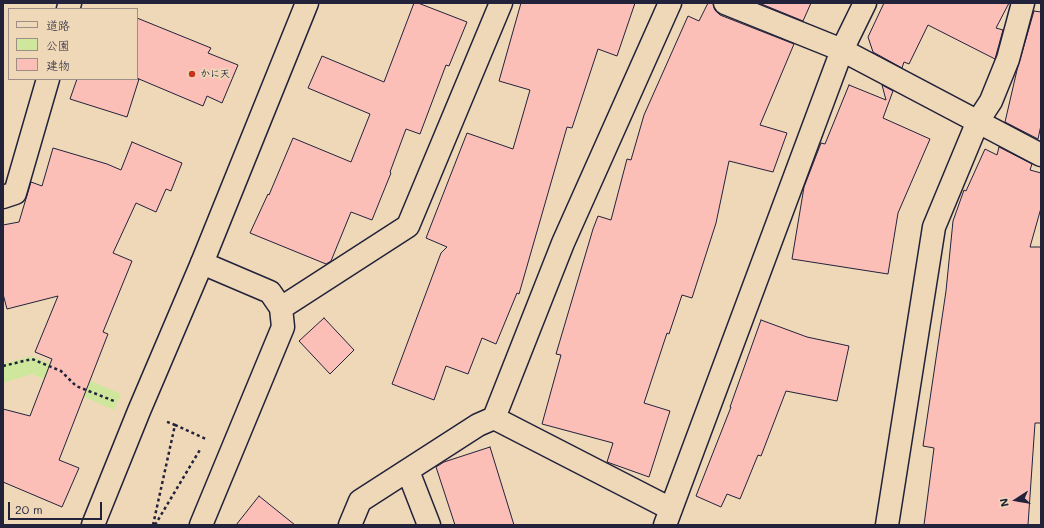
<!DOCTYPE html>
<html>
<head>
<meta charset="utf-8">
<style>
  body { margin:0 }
  #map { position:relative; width:1044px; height:528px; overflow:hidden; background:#efd8b8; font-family:Mali,"Klee One",sans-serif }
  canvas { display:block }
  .frame { position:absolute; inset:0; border:4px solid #22223b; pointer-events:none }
  .legend { position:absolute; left:8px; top:8px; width:130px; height:72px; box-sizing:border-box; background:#efd8b8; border:1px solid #9d8f86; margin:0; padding:5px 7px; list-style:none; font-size:12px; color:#22223b }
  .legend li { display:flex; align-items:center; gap:8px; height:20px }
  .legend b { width:20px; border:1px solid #9d8f86 }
  .north { position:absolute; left:996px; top:480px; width:40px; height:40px; -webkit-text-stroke:3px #efd8b8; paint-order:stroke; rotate:258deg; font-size:11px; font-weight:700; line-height:16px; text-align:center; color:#22223b }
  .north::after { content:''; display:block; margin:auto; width:14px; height:18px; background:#22223b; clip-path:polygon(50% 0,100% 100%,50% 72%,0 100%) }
  .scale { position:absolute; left:8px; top:502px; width:94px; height:18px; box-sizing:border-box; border:2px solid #22223b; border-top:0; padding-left:5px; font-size:12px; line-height:14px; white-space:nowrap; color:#22223b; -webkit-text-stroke:3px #efd8b8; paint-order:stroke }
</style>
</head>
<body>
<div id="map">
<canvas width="1044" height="528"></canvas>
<div class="frame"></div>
<ul class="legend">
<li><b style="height:5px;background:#efd8b8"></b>道路</li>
<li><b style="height:11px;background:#cfe79c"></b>公園</li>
<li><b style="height:11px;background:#fbbfb8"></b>建物</li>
</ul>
<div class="north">N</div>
<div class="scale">20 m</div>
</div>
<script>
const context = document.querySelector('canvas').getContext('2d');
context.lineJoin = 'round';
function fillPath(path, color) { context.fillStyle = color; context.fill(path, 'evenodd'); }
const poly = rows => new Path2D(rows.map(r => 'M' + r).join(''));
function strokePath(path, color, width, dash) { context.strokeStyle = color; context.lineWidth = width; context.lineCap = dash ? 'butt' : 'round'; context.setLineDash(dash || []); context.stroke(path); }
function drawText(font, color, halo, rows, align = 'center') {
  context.font = font + ' Mali,"Klee One",sans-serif'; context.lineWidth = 3.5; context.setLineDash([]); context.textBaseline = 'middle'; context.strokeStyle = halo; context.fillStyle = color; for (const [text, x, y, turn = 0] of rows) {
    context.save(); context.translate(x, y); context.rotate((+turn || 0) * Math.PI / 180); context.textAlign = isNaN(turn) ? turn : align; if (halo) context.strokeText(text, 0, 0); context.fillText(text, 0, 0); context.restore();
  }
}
const green = poly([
  [32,356,121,394,114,410,32,374,3,383,3,364]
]);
const building = poly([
  [414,3,418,3,467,22,449,66,446,65,420,134,406,129,390,172,391,173,372,220,351,212,331,261,326,264,250,233,268,194,269,195,293,138,351,162,370,114,308,88,322,56,384,82,414,3],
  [521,3,635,3,617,56,598,49,572,128,567,127,519,294,517,293,496,344,482,338,468,374,446,366,434,400,392,384,441,253,447,247,426,238,467,133,513,149,530,90,499,81,521,3],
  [708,3,713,3,715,10,720,15,794,44,760,125,787,133,773,172,729,161,716,223,692,298,682,295,669,334,667,333,644,403,670,411,649,477,607,462,613,443,542,424,561,355,556,354,593,229,598,216,611,220,627,159,631,160,644,115,688,16,699,21,708,3],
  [759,3,811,3,803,21,759,3],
  [884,3,1009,3,996,28,1003,30,995,59,928,25,909,64,904,62,902,68,873,52,868,37,884,3],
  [1034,11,1041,12,1041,125,1038,139,1005,122,1017,70,1034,11],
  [137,18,211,48,208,53,238,65,222,103,207,96,203,106,139,79,127,117,70,99,77,79,139,79,137,78,137,18],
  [849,85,886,100,882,85,893,91,883,118,930,139,898,213,888,274,792,259,804,187,821,143,825,144,849,85],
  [132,142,182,163,171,191,166,189,156,212,136,203,113,253,132,261,103,332,108,334,59,460,79,468,62,507,3,482,3,409,30,416,52,359,35,352,58,296,7,309,3,294,3,225,19,222,31,182,42,186,53,148,107,164,121,170,132,142],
  [999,147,1032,164,1030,170,1041,173,1041,208,1030,247,1041,247,1041,423,1035,423,1028,525,924,525,934,448,923,446,946,291,953,221,964,190,966,191,985,149,997,155,999,147],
  [324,318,354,350,330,374,299,341,324,318],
  [761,320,807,337,849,346,837,401,786,391,761,456,758,455,740,499,727,494,721,507,696,496,731,407,730,407,761,320],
  [490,447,514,525,455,525,436,467,444,462,490,447],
  [259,496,295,525,236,525,259,496]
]);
const path = poly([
  [3,366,32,359,61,371,76,386,114,401],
  [175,425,206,439],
  [153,525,175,425,165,421],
  [155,525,201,448]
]);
const street = poly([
  [725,3,842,50,1041,155],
  [68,9,70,3],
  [3,197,15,193,48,79],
  [281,308,408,226,501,3],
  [494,418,671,509],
  [408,471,429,525],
  [201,525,283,327,281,308,270,292,202,263],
  [350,525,360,501,478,425,494,418,563,243,670,3],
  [665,525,842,50,865,3],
  [887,525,934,227,978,121,991,101,1008,59,1023,3]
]);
const secondary = poly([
  [93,525,139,411,202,263,307,3]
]);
const markers = [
  [192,74,4,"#c8321e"]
];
const poiNames = [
  ["かに天",200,74]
];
fillPath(green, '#cfe79c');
fillPath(building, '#fbbfb8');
strokePath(building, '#22223b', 1);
strokePath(street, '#22223b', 25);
strokePath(secondary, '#22223b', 25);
strokePath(path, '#22223b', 2.5, [3, 3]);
strokePath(street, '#efd8b8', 22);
strokePath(secondary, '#efd8b8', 22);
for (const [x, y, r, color] of markers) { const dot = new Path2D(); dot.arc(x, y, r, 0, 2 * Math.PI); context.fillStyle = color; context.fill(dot); strokePath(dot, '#efd8b8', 1.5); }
drawText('bold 10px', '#22223b', '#efd8b8', poiNames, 'left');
</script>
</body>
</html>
